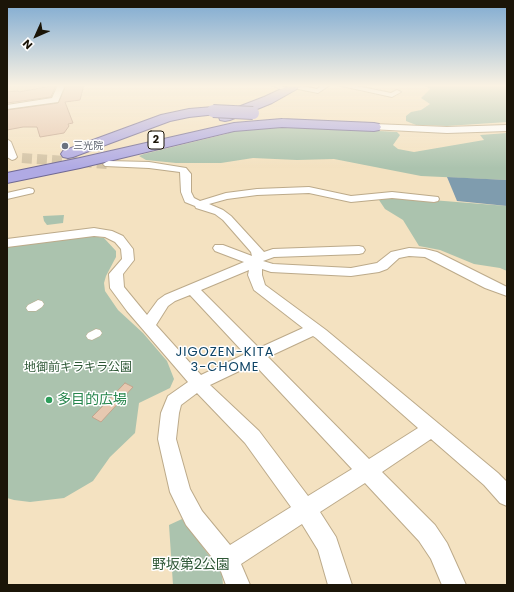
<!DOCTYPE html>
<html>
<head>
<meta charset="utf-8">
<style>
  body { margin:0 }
  #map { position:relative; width:514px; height:592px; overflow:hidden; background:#f4e2c1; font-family:Poppins,sans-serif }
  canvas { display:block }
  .frame { position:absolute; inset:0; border:8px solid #1b1508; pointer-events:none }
  .north { position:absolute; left:16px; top:16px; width:40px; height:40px; -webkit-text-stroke:3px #fff; paint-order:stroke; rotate:225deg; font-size:11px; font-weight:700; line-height:16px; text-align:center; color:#1b1508 }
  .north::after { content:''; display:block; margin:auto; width:14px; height:18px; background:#1b1508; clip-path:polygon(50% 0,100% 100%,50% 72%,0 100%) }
</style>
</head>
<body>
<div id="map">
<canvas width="514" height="592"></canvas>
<div class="frame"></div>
<div class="north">N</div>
</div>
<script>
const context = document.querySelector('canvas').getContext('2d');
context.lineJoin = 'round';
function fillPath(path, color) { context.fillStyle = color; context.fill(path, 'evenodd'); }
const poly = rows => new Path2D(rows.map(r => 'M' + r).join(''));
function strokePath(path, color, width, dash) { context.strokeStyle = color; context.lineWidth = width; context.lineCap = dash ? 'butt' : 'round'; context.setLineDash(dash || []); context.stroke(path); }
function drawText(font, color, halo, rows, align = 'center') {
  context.font = font + ' Poppins,"Noto Sans JP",sans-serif'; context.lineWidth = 3; context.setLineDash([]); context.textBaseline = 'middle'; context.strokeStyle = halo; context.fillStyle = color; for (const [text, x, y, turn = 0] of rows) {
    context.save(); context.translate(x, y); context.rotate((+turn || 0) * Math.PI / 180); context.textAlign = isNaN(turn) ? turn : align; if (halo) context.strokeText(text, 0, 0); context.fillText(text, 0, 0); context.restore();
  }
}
const built = poly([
  [7,85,53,85,30,89,32,94,7,97]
]);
const green = poly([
  [424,85,507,85,507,122,447,126,416,125,406,121,406,116,411,112,421,110,430,104,421,98,430,89],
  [292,126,397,132,400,135,393,145,398,149,414,152,484,140,480,135,507,133,507,180,421,176,334,159,297,160,253,158,221,163,176,163,146,160,139,156,144,154,226,134,236,129],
  [394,197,507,206,507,271,500,268,474,264,440,250,419,246,403,220,385,209,379,200],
  [64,215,63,223,47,225,44,221,43,216],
  [87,235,104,238,116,251,116,257,106,276,104,283,105,291,118,310,143,333,167,361,174,379,170,388,139,403,135,433,110,457,93,481,64,498,30,502,14,500,7,498,7,246],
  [182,519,222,573,223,585,173,585,169,525]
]);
const water = poly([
  [447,177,507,180,507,206,457,201]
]);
const building = poly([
  [56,85,51,97,7,103,7,92,18,91,19,92,56,85],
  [66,85,84,85,80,100,65,102,73,123,68,124,69,126,64,133,40,137,37,127,23,127,7,130,7,110,58,103,66,85],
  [125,383,133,387,101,422,92,417,125,383]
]);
const minorTunnel = poly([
  [22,158,108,164]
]);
const pedestrian = poly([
  [270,85,280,85,286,88,283,90,270,85],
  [38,300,42,301,44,304,42,307,36,311,28,311,26,308,28,305,38,300],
  [96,329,100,330,102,333,100,336,92,340,88,339,86,336,88,333,96,329]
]);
const minor = poly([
  [58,85,65,85,58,102,7,109,7,105,52,98,58,85],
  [298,85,317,89,322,85,330,85,318,93,298,89,298,85],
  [337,85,352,85,391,93,397,90,401,92,392,97,337,85],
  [7,139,11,142,17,157,15,159,12,160,7,157,7,139],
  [108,161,149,162,186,168,191,174,191,192,194,198,200,201,226,193,257,189,309,187,351,196,392,192,438,197,439,199,438,201,434,202,392,198,351,202,309,193,257,195,227,199,209,204,223,210,231,216,264,252,273,249,359,246,363,247,365,250,363,253,359,254,274,257,263,261,273,264,351,268,377,263,391,252,409,248,425,249,437,252,507,287,507,296,485,288,425,257,409,256,399,258,387,269,379,272,351,276,271,272,262,269,262,275,265,285,326,330,498,473,507,482,507,506,500,503,484,485,431,439,382,472,435,525,447,543,466,585,442,585,431,559,419,541,365,483,320,512,336,537,352,585,328,585,318,550,302,524,241,564,250,585,226,585,219,566,186,525,170,492,158,439,161,413,168,396,188,382,127,311,110,288,109,274,122,259,121,249,115,242,105,237,94,236,7,247,7,239,94,228,112,231,123,236,133,249,134,260,123,274,124,287,147,315,158,300,165,295,244,262,215,251,213,248,215,245,223,245,252,256,251,252,223,220,215,214,196,208,195,206,185,202,181,192,180,172,149,168,105,166,103,164,108,161],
  [249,270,248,275,254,290,303,328,259,348,201,290,249,270],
  [190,295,245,354,201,375,156,325,168,306,175,301,190,295],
  [313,336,316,338,418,428,369,459,268,357,313,336],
  [254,364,352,469,308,496,259,431,210,385,254,364],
  [197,393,245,443,291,507,230,545,202,511,190,489,176,439,179,413,181,405,197,393],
  [29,188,33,189,34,191,33,193,7,199,7,193,29,188]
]);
const tertiary = poly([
  [374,124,447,127,507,125,507,131,447,133,370,129,369,127,374,124]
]);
const trunk = poly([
  [290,85,304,85,272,103,230,120,225,121,220,120,219,117,220,114,264,97,290,85],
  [213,107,217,108,219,111,217,114,189,117,170,121,73,157,68,158,63,157,61,154,63,151,161,115,189,109,213,107],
  [282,119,374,123,379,124,381,127,379,130,374,131,282,127,234,131,80,168,7,183,7,173,80,158,234,123,282,119]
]);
const trunkBridge = poly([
  [213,111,253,113]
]);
const markers = [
  [65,146,4,"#6b7280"],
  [49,400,4,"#2e9e5b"]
];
const farWorshipnames = [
  ["三光院",73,146]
];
const shields = [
  [156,140,16]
];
const shieldNames = [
  ["2",156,140]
];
const parkNames = [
  ["地御前キラキラ公園",78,368]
];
const neighbourhoodNames = [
  ["JIGOZEN-KITA",225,353],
  ["3-CHOME",225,368]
];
const nearLeisurenames = [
  ["多目的広場",57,400]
];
const nearParknames = [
  ["野坂第2公園",191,565]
];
fillPath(built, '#ecd6af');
fillPath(green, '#abc3ae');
fillPath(water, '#7f9cae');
fillPath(building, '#e7c8b0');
strokePath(building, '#c2a48d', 1);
strokePath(minorTunnel, '#d3c3a5', 10, [10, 5]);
strokePath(pedestrian, '#bcaa8a', 1);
strokePath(minor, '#bcaa8a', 2);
strokePath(tertiary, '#bcaa8a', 2);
strokePath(trunk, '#6f6893', 2);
fillPath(pedestrian, '#fff');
fillPath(minor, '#fff');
fillPath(tertiary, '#fff');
fillPath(trunk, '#b0aae4');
strokePath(trunkBridge, '#6f6893', 14, []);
strokePath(trunkBridge, '#b0aae4', 12);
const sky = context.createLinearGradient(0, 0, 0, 168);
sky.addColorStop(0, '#7eaad1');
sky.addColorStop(0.51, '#faf2e3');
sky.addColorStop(1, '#faf2e300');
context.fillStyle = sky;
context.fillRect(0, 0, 514, 168);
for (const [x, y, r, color] of markers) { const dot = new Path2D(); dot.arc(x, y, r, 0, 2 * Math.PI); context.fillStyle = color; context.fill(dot); strokePath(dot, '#fff', 1.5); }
drawText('10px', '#5b616d', '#fff', farWorshipnames, 'left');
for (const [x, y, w] of shields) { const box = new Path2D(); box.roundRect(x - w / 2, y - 9, w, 18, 3); context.fillStyle = '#fff'; context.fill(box); strokePath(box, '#1b1508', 1); }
drawText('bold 11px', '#1b1508', null, shieldNames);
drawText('12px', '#2e5736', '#fff', parkNames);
context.letterSpacing = '1px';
drawText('13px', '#0d4365', '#fff', neighbourhoodNames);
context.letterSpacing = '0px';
drawText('14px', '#27864d', '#fff', nearLeisurenames, 'left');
drawText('14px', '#2e5736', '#fff', nearParknames);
</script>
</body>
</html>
